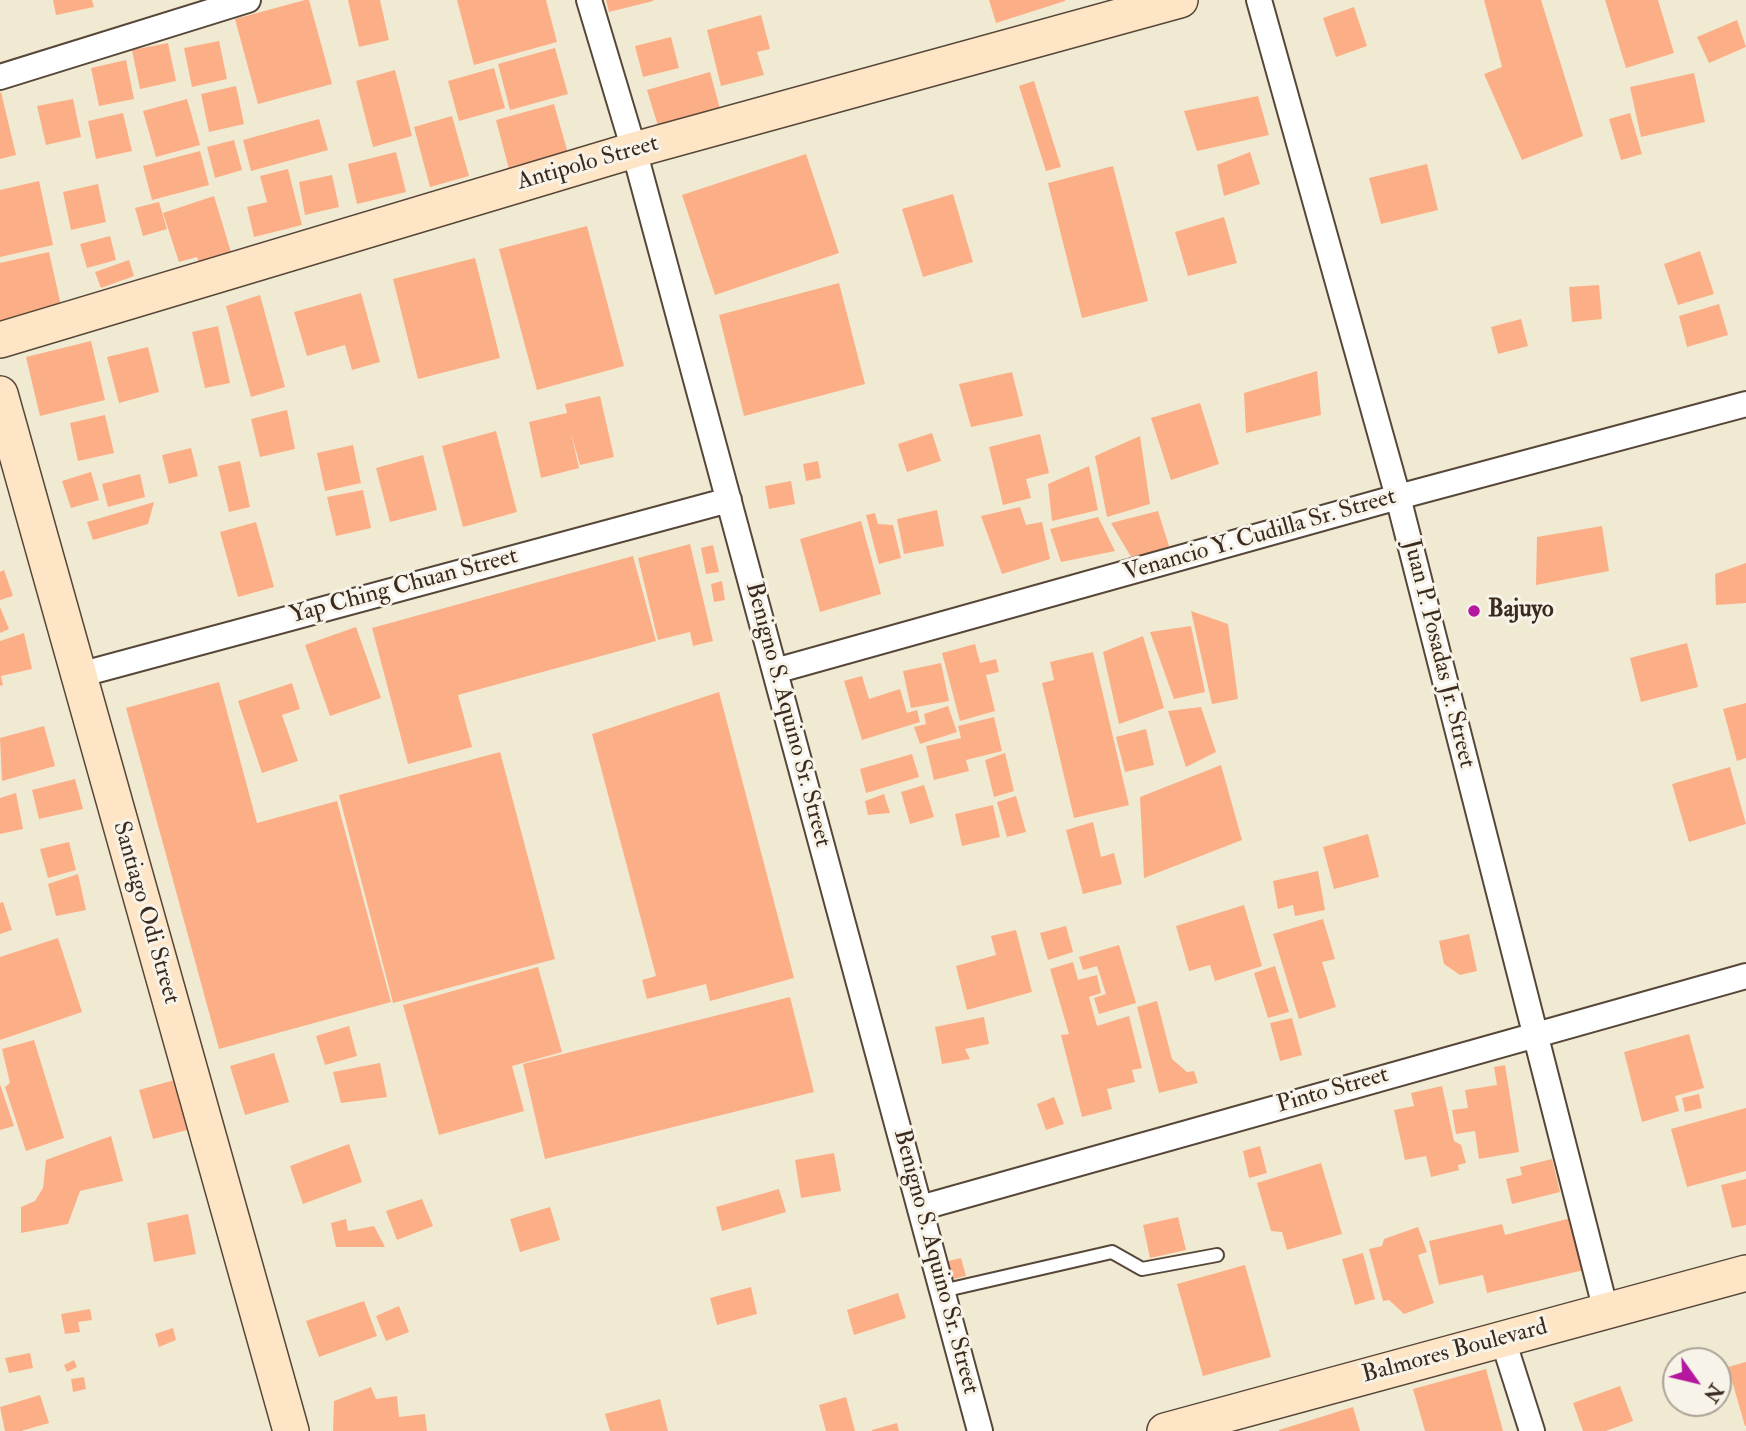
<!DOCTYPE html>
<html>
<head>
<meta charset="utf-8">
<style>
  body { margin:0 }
  #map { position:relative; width:1746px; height:1431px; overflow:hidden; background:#f0ead3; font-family:"IM FELL Double Pica",serif }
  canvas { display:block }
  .north { position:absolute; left:1662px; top:1347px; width:70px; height:70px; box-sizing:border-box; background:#f7f3e8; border:2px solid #aca397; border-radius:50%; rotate:124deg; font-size:19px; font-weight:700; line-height:28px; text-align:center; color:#3b2a1e }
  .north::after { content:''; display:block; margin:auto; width:24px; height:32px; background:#b5179e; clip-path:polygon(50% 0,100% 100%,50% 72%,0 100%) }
</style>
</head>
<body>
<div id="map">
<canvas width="1746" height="1431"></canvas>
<div class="north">N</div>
</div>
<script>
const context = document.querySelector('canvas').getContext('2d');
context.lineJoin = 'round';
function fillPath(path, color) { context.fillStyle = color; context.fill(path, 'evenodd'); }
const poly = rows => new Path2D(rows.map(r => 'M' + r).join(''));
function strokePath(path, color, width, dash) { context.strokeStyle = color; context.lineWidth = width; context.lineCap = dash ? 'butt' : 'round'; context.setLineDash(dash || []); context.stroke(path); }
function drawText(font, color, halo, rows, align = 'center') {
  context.font = font + ' "IM FELL Double Pica",serif'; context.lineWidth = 6; context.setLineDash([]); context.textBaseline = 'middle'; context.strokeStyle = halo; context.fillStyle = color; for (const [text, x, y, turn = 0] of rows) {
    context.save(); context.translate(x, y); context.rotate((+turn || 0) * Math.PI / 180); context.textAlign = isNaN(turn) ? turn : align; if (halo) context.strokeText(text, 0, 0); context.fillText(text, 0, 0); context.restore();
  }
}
const building = poly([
  [53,0,92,0,94,7,56,15],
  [305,0,309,0,332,84,258,104,235,19],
  [348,0,380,0,389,40,359,47],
  [457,0,546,0,557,42,474,65],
  [606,0,653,0,653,1,609,12],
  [989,0,1065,0,1065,1,996,23],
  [1484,0,1541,0,1583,136,1522,160,1484,74,1502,67],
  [1605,0,1658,0,1674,53,1626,68],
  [1354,7,1367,46,1336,57,1323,18],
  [761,15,770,49,757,52,764,75,721,86,707,30],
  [1737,20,1746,47,1709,63,1697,37],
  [671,37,679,68,643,77,635,46],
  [219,41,227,79,192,87,184,48],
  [168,43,176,81,140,89,132,50],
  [555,48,568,94,510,110,498,64],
  [126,60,134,99,99,106,91,68],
  [494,68,505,108,459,121,448,81],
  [395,70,412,136,373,147,356,81],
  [710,72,720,109,658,126,647,90],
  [1694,73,1705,122,1641,137,1630,87],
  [1034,81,1061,167,1046,171,1019,86],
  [236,86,244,124,209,132,201,94],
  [1,92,16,155,0,159,0,93],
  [1258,96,1269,135,1197,151,1184,111],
  [73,99,81,137,46,145,37,106],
  [187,99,200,145,156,157,143,111],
  [554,104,569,157,510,173,496,120],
  [123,113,132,151,96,159,88,121],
  [1630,113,1642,154,1621,160,1609,119],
  [452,116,469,176,430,187,414,127],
  [319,119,328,150,251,171,243,140],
  [234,140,242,170,215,178,207,147],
  [200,151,209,185,152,200,143,166],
  [396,152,406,192,357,204,348,164],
  [1250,152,1260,184,1224,196,1217,165],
  [806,154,839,253,715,295,682,195],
  [1427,164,1438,210,1381,224,1369,178],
  [1113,166,1148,301,1082,318,1048,183],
  [288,169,302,225,254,237,247,207,267,202,260,176],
  [332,175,339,207,305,215,299,182],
  [39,181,53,245,0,257,0,190],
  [98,184,106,222,71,230,63,192],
  [953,194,973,262,923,277,902,209],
  [214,196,234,262,202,272,197,257,179,262,163,213],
  [159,202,167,229,143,236,135,208],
  [1224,217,1237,263,1188,276,1175,232],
  [587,226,624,366,537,390,499,249],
  [110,236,116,260,87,268,80,244],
  [1700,251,1714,294,1678,305,1664,264],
  [49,252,62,310,0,325,0,263],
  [475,258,500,358,418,379,393,279],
  [129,260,134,276,101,288,95,272],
  [839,283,865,384,744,416,719,315],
  [1599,285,1602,319,1572,322,1569,287],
  [361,293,380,362,352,370,345,345,307,356,294,312],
  [260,295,285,387,251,397,226,306],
  [1719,304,1728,335,1687,347,1679,316],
  [1521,319,1528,346,1498,354,1491,327],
  [218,326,230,383,205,388,192,332],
  [91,341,105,400,40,416,26,357],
  [148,347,159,392,119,403,107,357],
  [1317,371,1321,415,1246,433,1244,393],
  [1012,372,1023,416,971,427,959,384],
  [600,396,614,457,580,465,571,433,579,468,541,478,529,422,567,413,565,404],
  [1200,403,1219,464,1171,480,1151,418],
  [287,410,295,449,260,457,251,419],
  [105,415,114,453,78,461,70,423],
  [496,431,517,512,463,527,442,446],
  [932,433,941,461,907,472,898,444],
  [1040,434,1049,473,1026,479,1031,498,1003,505,989,447],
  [1140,436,1150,504,1107,517,1095,456],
  [353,445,361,483,325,491,317,453],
  [191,448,198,476,169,484,162,455],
  [423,455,437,510,390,522,376,468],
  [240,461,250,507,229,512,218,466],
  [818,461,821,478,806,481,803,464],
  [1089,466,1098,510,1052,521,1048,484],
  [91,472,99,500,71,508,62,481],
  [140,474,145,497,108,507,102,484],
  [791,481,795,504,769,509,765,486],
  [363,490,371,528,336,536,327,497],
  [154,502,148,524,93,540,87,522],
  [1020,507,1026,525,1042,522,1050,559,1002,574,981,516],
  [937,510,944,546,904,554,897,519],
  [1158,511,1169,546,1134,562,1111,523],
  [875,513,878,524,893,525,901,558,879,564,866,515],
  [1098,517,1115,551,1061,562,1050,529],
  [861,521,881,594,820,612,800,539],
  [256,522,274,587,238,597,220,532],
  [1602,526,1609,571,1536,585,1537,537],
  [690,544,713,641,693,646,690,632,658,640,638,558],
  [713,545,719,572,706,574,701,548],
  [633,556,656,641,458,695,472,747,408,764,372,628],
  [1746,563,1746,603,1716,605,1715,574],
  [4,570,13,596,0,600,0,572],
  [722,581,725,600,714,602,711,584],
  [0,607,9,629,0,633],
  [1191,611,1228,624,1238,699,1212,704],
  [1191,626,1205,692,1174,699,1150,632],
  [356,627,381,698,330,716,305,645],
  [24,633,32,669,1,676,3,685,0,686,0,641],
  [1143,636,1164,708,1119,724,1103,652],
  [1687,643,1698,687,1641,702,1630,658],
  [975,644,980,663,996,659,999,672,986,675,995,711,960,721,942,653],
  [1093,652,1129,805,1074,818,1042,683,1054,680,1050,662],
  [941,663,949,701,911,708,903,671],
  [862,676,869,699,900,689,907,713,917,710,920,722,862,740,844,681],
  [219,682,257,823,337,801,391,1002,219,1049,126,708],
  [292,683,300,709,282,715,298,761,262,773,238,701],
  [719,692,794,978,710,1001,706,984,647,999,642,980,656,976,592,734],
  [1746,703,1746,758,1737,761,1723,709],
  [948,706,957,732,920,744,914,727,926,724,924,714],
  [1201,707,1216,752,1186,767,1168,711],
  [994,717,1002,751,966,760,969,771,934,780,926,746,961,738,958,726],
  [44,726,55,766,2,781,0,738],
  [1146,729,1154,765,1125,772,1116,737],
  [500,752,555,959,393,1003,339,795],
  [1005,753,1014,791,994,797,985,760],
  [912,754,919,777,866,793,860,769],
  [1221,765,1242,840,1144,878,1140,797],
  [1730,767,1746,824,1689,842,1672,784],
  [75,779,83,809,39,819,32,790],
  [924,785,934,817,910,824,901,792],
  [16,793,23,829,0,834,0,798],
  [884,794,890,813,868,815,865,801],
  [1016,796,1026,832,1007,837,997,802],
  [993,805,1000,837,962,846,955,814],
  [1093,822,1101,857,1114,853,1122,884,1083,894,1066,830],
  [1368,834,1379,877,1334,889,1323,847],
  [69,842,76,870,48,878,40,849],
  [1318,871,1325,910,1295,916,1293,905,1278,909,1273,881],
  [78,874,86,910,56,916,48,884],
  [3,902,12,930,0,934,0,903],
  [1244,905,1262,966,1215,981,1210,965,1189,971,1176,926],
  [1323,919,1335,959,1322,962,1336,1007,1299,1019,1273,934],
  [1066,926,1073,952,1048,960,1040,933],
  [1016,930,1032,992,967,1010,956,966,996,955,991,936],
  [1469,934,1477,971,1460,975,1444,964,1439,941],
  [58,938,82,1012,0,1040,0,957],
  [1119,945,1136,1003,1099,1014,1094,998,1106,994,1097,966,1083,970,1079,957],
  [1073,962,1078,980,1097,975,1101,993,1089,997,1097,1026,1129,1016,1142,1068,1132,1070,1135,1082,1107,1089,1112,1109,1082,1117,1061,1035,1069,1034,1050,969],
  [1275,966,1289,1012,1268,1018,1254,973],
  [538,967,562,1052,512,1066,524,1111,439,1135,403,1005],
  [790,997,814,1092,545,1159,523,1064],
  [1157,1001,1172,1059,1187,1072,1194,1071,1198,1083,1159,1093,1137,1007],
  [984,1017,989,1044,965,1049,970,1059,942,1064,935,1027],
  [1292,1018,1302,1055,1280,1061,1270,1023],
  [349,1026,357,1056,325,1065,316,1036],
  [1689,1034,1704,1088,1675,1096,1679,1111,1642,1122,1624,1052],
  [34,1040,64,1138,26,1151,5,1087,10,1083,2,1049],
  [274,1053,289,1102,245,1115,230,1066],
  [380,1063,387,1097,341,1103,333,1072],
  [1505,1065,1519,1152,1479,1159,1475,1131,1456,1134,1452,1110,1468,1108,1465,1090,1497,1085,1494,1067],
  [178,1079,191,1129,153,1139,139,1090],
  [0,1084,14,1126,0,1130],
  [1442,1086,1454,1141,1461,1145,1466,1163,1458,1165,1459,1170,1431,1177,1426,1156,1405,1160,1394,1110,1414,1106,1411,1093],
  [1699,1094,1702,1108,1685,1112,1682,1098],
  [1054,1097,1064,1124,1046,1130,1037,1104],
  [1746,1108,1746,1171,1687,1187,1671,1129],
  [111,1136,123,1181,80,1191,68,1224,21,1233,21,1207,35,1201,43,1188,46,1160],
  [349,1144,362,1182,303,1204,290,1166],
  [1260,1146,1267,1173,1249,1178,1243,1151],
  [834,1153,841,1191,801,1198,795,1160],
  [1552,1159,1560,1192,1512,1204,1506,1179,1522,1175,1520,1167],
  [1321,1163,1342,1234,1287,1250,1282,1232,1271,1231,1257,1183],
  [1746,1179,1746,1225,1732,1228,1721,1185],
  [779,1189,786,1212,722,1231,716,1207],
  [422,1199,433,1226,397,1240,386,1211],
  [550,1207,560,1240,520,1252,510,1219],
  [188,1214,196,1254,154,1262,147,1223],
  [1178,1217,1186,1250,1150,1258,1143,1225],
  [1571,1218,1584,1270,1487,1293,1483,1275,1439,1285,1429,1241,1502,1224,1505,1235],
  [346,1219,348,1231,374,1226,385,1247,336,1247,331,1223],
  [1418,1227,1427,1252,1418,1255,1434,1303,1404,1314,1389,1300,1383,1301,1369,1249,1382,1246,1384,1239],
  [1363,1253,1375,1299,1355,1305,1342,1259],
  [961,1258,966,1276,949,1280,944,1262],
  [1245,1265,1271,1357,1203,1376,1177,1284],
  [751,1287,757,1314,717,1325,710,1298],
  [898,1293,906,1318,854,1335,847,1310],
  [364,1301,377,1336,319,1357,306,1321],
  [399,1306,409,1332,386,1341,376,1316],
  [90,1309,92,1320,78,1322,80,1332,65,1334,61,1314],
  [173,1328,176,1340,159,1347,155,1334],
  [30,1353,33,1368,9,1373,5,1358],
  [74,1360,77,1367,67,1372,64,1365],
  [1746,1362,1746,1426,1745,1426,1728,1367],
  [1486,1369,1503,1431,1425,1431,1413,1389],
  [84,1377,86,1389,73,1392,71,1379],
  [1620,1386,1633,1421,1606,1431,1583,1431,1573,1403],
  [371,1387,376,1399,397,1396,399,1417,425,1414,427,1431,333,1431,334,1401],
  [40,1395,49,1423,21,1431,5,1431,0,1407],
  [846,1397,855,1431,826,1431,819,1405],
  [660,1399,668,1431,610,1431,605,1414],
  [1353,1407,1360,1431,1279,1431,1279,1430],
  [897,1423,899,1431,872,1431,872,1430]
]);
const lane = poly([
  [942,1291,1112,1252,1142,1269,1217,1255]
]);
const street = poly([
  [589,0,634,150,980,1431],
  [1259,0,1398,497,1606,1311],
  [0,77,248,0],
  [775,671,1398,497,1746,404],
  [79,675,729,500],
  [920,1208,1746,976],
  [1503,1340,1532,1431]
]);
const secondary = poly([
  [0,340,634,150,1180,0],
  [0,394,291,1431],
  [1165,1431,1746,1273]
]);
const markers = [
  [1474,611,7,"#b5179e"]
];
const streetNames = [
  ["Antipolo Street",588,164,-16],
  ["Venancio Y. Cudilla Sr. Street",1260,536,-16],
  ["Yap Ching Chuan Street",404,587,-15],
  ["Juan P. Posadas Jr. Street",1438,654,76],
  ["Benigno S. Aquino Sr. Street",787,715,75],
  ["Santiago Odi Street",145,913,74],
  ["Pinto Street",1333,1091,-16],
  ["Benigno S. Aquino Sr. Street",935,1262,75],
  ["Balmores Boulevard",1455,1352,-15]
];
const poiNames = [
  ["Bajuyo",1488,611]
];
fillPath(building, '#fcaf87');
strokePath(lane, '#564739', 16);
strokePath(street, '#564739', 28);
strokePath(secondary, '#564739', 38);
strokePath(lane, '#fff', 12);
strokePath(street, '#fff', 24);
strokePath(secondary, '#fee5c5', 35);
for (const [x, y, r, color] of markers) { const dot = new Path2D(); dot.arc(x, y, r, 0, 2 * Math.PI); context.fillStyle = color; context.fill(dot); strokePath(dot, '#f7f3e8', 2.5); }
drawText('24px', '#3b2a1e', '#f7f3e8', streetNames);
drawText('bold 24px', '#3b2a1e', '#f7f3e8', poiNames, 'left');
</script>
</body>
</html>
